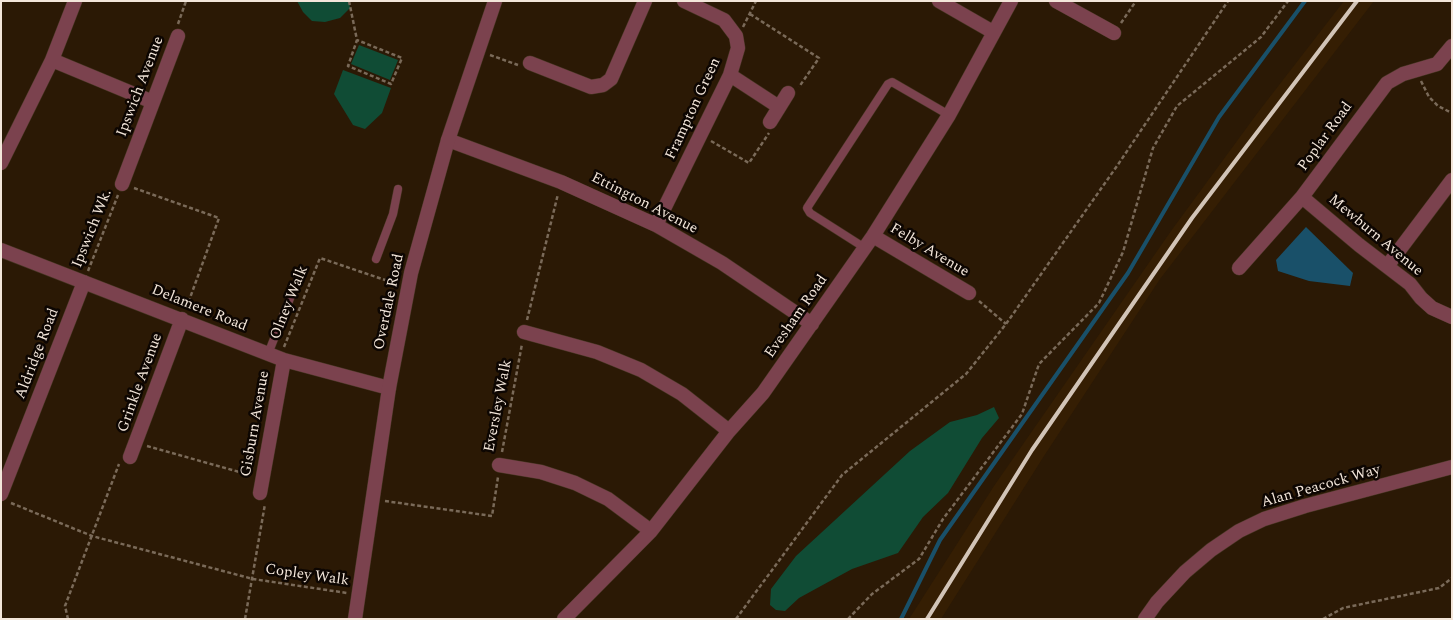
<!DOCTYPE html>
<html>
<head>
<meta charset="utf-8">
<style>
  body { margin:0 }
  #map { position:relative; width:1453px; height:620px; overflow:hidden; background:#2b1905; font-family:Spectral,serif }
  canvas { display:block }
  .frame { position:absolute; inset:0; border:2px solid #f3e6da; pointer-events:none }
</style>
</head>
<body>
<div id="map">
<canvas width="1453" height="620"></canvas>
<div class="frame"></div>
</div>
<script>
const context = document.querySelector('canvas').getContext('2d');
context.lineJoin = 'round';
function fillPath(path, color) { context.fillStyle = color; context.fill(path, 'evenodd'); }
const poly = rows => new Path2D(rows.map(r => 'M' + r).join(''));
function strokePath(path, color, width, dash) { context.strokeStyle = color; context.lineWidth = width; context.lineCap = dash ? 'butt' : 'round'; context.setLineDash(dash || []); context.stroke(path); }
function drawText(font, color, halo, rows, align = 'center') {
  context.font = font + ' Spectral,serif'; context.lineWidth = 5; context.setLineDash([]); context.textBaseline = 'middle'; context.strokeStyle = halo; context.fillStyle = color; for (const [text, x, y, turn = 0] of rows) {
    context.save(); context.translate(x, y); context.rotate((+turn || 0) * Math.PI / 180); context.textAlign = isNaN(turn) ? turn : align; if (halo) context.strokeText(text, 0, 0); context.fillText(text, 0, 0); context.restore();
  }
}
const built = poly([
  [1344,1,1374,1,1160,279,1044,456,941,619,909,619,994,486,1171,231,1259,111]
]);
const green = poly([
  [297,1,349,1,350,8,340,18,325,22,312,21,303,12],
  [359,45,398,60,390,80,351,64],
  [343,70,391,88,382,113,365,129,353,125,334,94],
  [994,407,999,418,982,438,948,493,923,517,898,553,852,569,799,598,785,611,776,610,770,605,771,589,796,556,910,451,950,422,977,415]
]);
const water = poly([
  [1306,227,1353,273,1350,286,1309,281,1278,271,1276,260]
]);
const stream = poly([
  [901,619,940,540,1128,273,1219,117,1305,1]
]);
const path = poly([
  [349,1,357,40,348,66,391,84,402,58,357,40],
  [750,14,819,58,799,87],
  [1121,23,1136,1],
  [178,24,186,1],
  [743,27,756,1],
  [490,55,518,65],
  [1421,81,1429,97,1438,106,1452,113],
  [711,141,749,163,769,133],
  [134,188,219,218,186,309],
  [88,271,118,195],
  [979,301,1006,324],
  [527,320,558,194],
  [284,347,320,258,397,284],
  [147,446,250,475],
  [502,452,522,344],
  [385,501,492,516,498,477],
  [11,503,92,536,253,579,347,593],
  [68,619,65,606,119,464],
  [245,619,265,504],
  [736,619,842,475,966,374,1006,324,1117,166,1228,1],
  [848,619,872,594,919,559,943,519,1022,414,1039,364,1099,303,1123,252,1153,148,1177,106,1261,37,1288,1],
  [1323,619,1343,608,1439,588,1452,578]
]);
const service = poly([
  [865,248,810,213,807,208,888,84,892,82,949,115],
  [376,259,393,214,398,189],
  [268,354,300,273]
]);
const minor = poly([
  [939,1,993,32],
  [1056,1,1114,33],
  [52,60,153,102],
  [530,63,591,87,603,85,611,79,645,1],
  [730,75,779,107],
  [770,122,788,93],
  [448,140,561,182,656,225,722,263,812,324],
  [1,163,52,60,75,1],
  [122,184,178,36],
  [1302,197,1359,245,1410,284,1421,298,1432,308,1452,317],
  [656,225,730,75,738,48,736,36,724,20,684,1],
  [873,236,969,293],
  [1,250,284,360,389,388],
  [1388,265,1452,180],
  [1239,268,1302,197,1387,83,1403,74,1437,64,1452,46],
  [524,332,597,352,641,370,682,394,729,431],
  [130,457,182,319],
  [499,465,541,472,575,483,608,499,651,531],
  [260,493,284,360],
  [1,494,84,282],
  [564,619,651,531,729,431,763,393,873,236,949,115,1011,1],
  [1145,619,1157,602,1185,572,1211,550,1239,531,1264,519,1305,506,1452,467]
]);
const tertiary = poly([
  [355,619,389,388,411,273,448,140,495,1]
]);
const rail = poly([
  [927,619,1032,450,1192,218,1357,1]
]);
const streetNames = [
  ["Ipswich Avenue",141,87,-69],
  ["Frampton Green",694,109,-65],
  ["Poplar Road",1326,137,-54],
  ["Ettington Avenue",644,204,27],
  ["Ipswich Wk.",93,229,-68],
  ["Mewburn Avenue",1375,236,40],
  ["Felby Avenue",929,251,31],
  ["Overdale Road",390,302,-78],
  ["Olney Walk",290,303,-68],
  ["Delamere Road",199,309,22],
  ["Evesham Road",797,317,-55],
  ["Aldridge Road",38,354,-69],
  ["Grinkle Avenue",141,383,-70],
  ["Eversley Walk",499,406,-79],
  ["Gisburn Avenue",256,424,-80],
  ["Alan Peacock Way",1321,487,-16],
  ["Copley Walk",307,576,8]
];
fillPath(built, '#351e03');
fillPath(green, '#104c35');
fillPath(water, '#195069');
strokePath(stream, '#195069', 4);
strokePath(service, '#473623', 9);
strokePath(minor, '#473623', 15);
strokePath(tertiary, '#473623', 15);
strokePath(path, '#7a6a59', 2.5, [4, 2.5]);
strokePath(service, '#7b424e', 8);
strokePath(minor, '#7b424e', 14);
strokePath(tertiary, '#7b424e', 14);
strokePath(rail, '#d2c4b7', 4);
drawText('15px', '#f3e6da', '#0d0602', streetNames);
</script>
</body>
</html>
